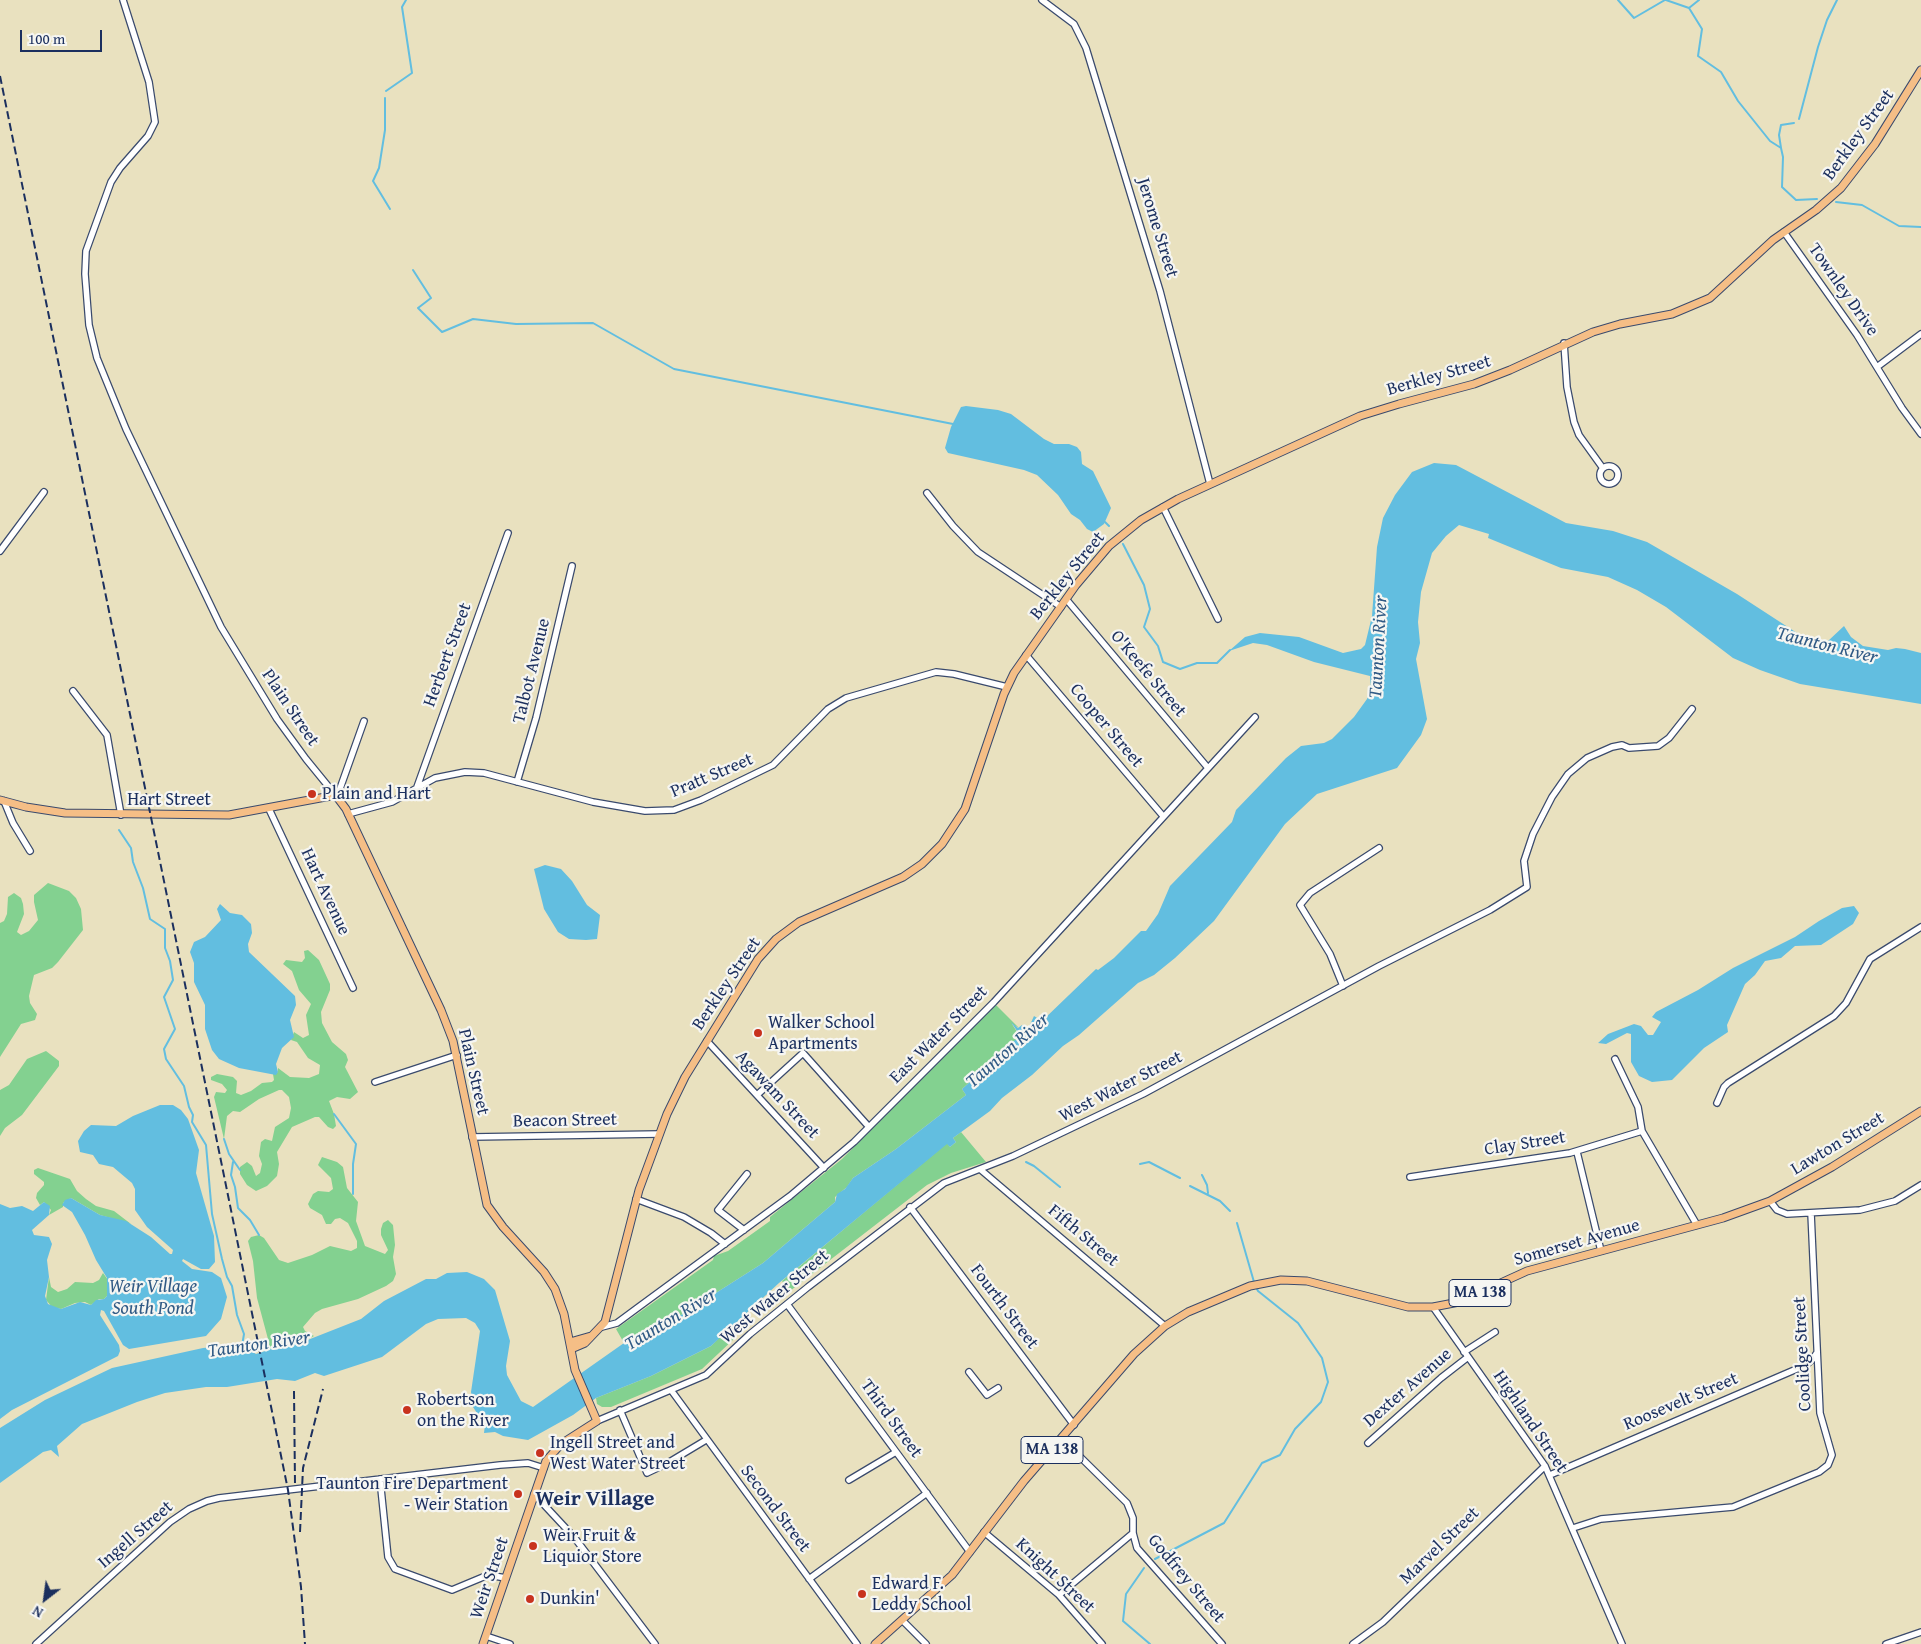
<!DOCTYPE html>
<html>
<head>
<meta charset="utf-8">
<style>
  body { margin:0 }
  #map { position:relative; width:1921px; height:1644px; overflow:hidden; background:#e9e1bf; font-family:"Gentium Book Plus",serif }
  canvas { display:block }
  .north { position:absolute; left:20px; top:1574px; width:50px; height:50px; -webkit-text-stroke:4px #f6f6f2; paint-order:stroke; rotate:210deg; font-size:14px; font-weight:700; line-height:20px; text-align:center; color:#1b2f5e }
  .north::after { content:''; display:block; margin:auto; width:18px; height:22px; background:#1b2f5e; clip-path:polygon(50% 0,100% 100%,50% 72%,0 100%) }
  .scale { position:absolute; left:20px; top:30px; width:82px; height:22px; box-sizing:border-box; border:2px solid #1b2f5e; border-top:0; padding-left:6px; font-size:15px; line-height:18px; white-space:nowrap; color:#1b2f5e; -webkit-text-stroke:4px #f6f6f2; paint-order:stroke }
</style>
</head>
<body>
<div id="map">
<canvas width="1921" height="1644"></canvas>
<div class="north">N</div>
<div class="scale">100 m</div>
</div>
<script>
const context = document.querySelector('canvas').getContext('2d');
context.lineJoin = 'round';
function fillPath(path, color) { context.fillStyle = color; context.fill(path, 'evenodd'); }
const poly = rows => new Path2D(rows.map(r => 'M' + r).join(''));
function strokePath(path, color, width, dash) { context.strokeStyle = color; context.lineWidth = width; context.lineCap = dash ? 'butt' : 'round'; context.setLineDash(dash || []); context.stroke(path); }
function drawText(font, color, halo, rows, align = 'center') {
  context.font = font + ' "Gentium Book Plus",serif'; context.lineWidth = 4.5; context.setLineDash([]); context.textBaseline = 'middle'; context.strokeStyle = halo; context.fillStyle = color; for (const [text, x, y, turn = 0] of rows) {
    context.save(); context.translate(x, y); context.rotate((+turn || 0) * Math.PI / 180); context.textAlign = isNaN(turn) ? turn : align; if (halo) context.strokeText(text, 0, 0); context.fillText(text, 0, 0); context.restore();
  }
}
const green = poly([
  [48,883,69,891,76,898,81,909,83,930,58,962,52,968,34,975,29,996,30,1003,37,1014,35,1020,21,1024,0,1057,0,923,4,921,7,914,8,897,14,893,21,898,23,904,24,914,17,932,21,935,29,931,38,920,34,902,34,895],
  [308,950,319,960,330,984,330,990,321,1012,322,1023,332,1042,346,1054,348,1060,345,1067,358,1092,350,1099,337,1097,329,1101,334,1114,336,1126,333,1129,328,1127,319,1117,315,1117,292,1127,277,1152,279,1164,277,1176,267,1186,256,1191,247,1185,240,1174,240,1167,247,1162,252,1166,256,1176,260,1173,262,1164,259,1156,261,1142,265,1139,272,1141,275,1127,289,1118,291,1108,289,1097,282,1090,279,1090,259,1099,240,1112,233,1111,227,1116,224,1139,214,1097,216,1092,225,1093,227,1090,222,1084,211,1080,211,1077,217,1074,233,1077,237,1081,236,1093,241,1095,251,1091,262,1083,272,1082,274,1080,273,1074,278,1072,278,1068,290,1077,309,1078,319,1074,320,1065,308,1058,297,1042,291,1040,294,1032,303,1038,309,1035,306,1015,311,1004,299,990,292,971,283,964,286,960,302,962,305,958,304,951],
  [996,1005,1019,1028,1012,1024,1019,1035,1016,1041,1006,1046,997,1058,962,1089,966,1095,896,1149,853,1178,847,1187,835,1197,835,1202,763,1263,678,1317,658,1326,650,1327,624,1343,616,1329,713,1260,714,1256,728,1251,770,1221,770,1217,842,1159],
  [46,1051,59,1061,59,1066,22,1115,5,1128,0,1136,0,1090,9,1085,27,1059],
  [961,1132,986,1162,951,1173,927,1185,790,1291,782,1281,947,1143,950,1147,956,1142,953,1138],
  [322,1157,337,1162,343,1167,347,1188,358,1202,356,1221,365,1246,385,1254,388,1250,381,1235,381,1229,383,1223,388,1220,393,1225,395,1245,393,1257,396,1274,393,1281,386,1286,358,1299,322,1309,315,1313,303,1327,305,1331,314,1336,300,1343,283,1345,264,1351,268,1344,268,1339,257,1298,253,1261,248,1241,251,1237,259,1235,264,1238,279,1260,288,1263,312,1255,330,1246,351,1251,357,1248,357,1241,348,1223,340,1218,335,1219,331,1224,326,1224,322,1215,310,1208,308,1204,313,1194,318,1191,329,1192,333,1189,331,1178,318,1165],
  [38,1168,70,1179,77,1191,86,1199,96,1206,114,1211,131,1224,100,1215,71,1198,63,1203,63,1207,49,1215,51,1210,44,1202,40,1205,36,1198,37,1193,44,1185,44,1182,34,1174,34,1170],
  [103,1273,108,1280,107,1296,104,1299,99,1299,91,1305,85,1302,75,1303,61,1309,52,1307,46,1300,49,1277,51,1287,58,1292,67,1289,75,1282,93,1283,99,1280],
  [727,1330,735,1338,702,1369,611,1407,602,1407,597,1404,596,1398,651,1376,711,1346]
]);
const water = poly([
  [966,406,998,410,1011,414,1044,439,1054,444,1069,444,1077,447,1081,452,1082,464,1093,471,1111,508,1104,524,1093,532,1087,529,1080,520,1071,514,1058,495,1037,475,1024,470,948,453,945,448,951,427,961,407],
  [1434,463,1456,465,1566,523,1613,531,1647,542,1737,594,1797,633,1810,638,1828,641,1844,626,1851,637,1863,646,1888,650,1896,648,1905,649,1921,653,1921,704,1800,684,1760,670,1733,658,1666,607,1637,590,1608,577,1561,568,1488,538,1489,534,1459,525,1446,536,1432,553,1421,592,1418,622,1420,643,1416,659,1427,719,1421,735,1397,768,1317,794,1285,824,1214,921,1175,958,1154,975,1138,983,1079,1035,1063,1046,1032,1075,1002,1098,990,1111,953,1138,956,1142,950,1147,947,1144,779,1283,711,1346,651,1376,596,1398,573,1415,528,1440,503,1436,495,1432,484,1433,485,1425,473,1407,471,1392,480,1331,475,1323,466,1318,438,1319,426,1324,382,1357,324,1376,315,1373,295,1381,277,1379,227,1387,206,1387,165,1393,137,1402,82,1424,57,1446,59,1457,51,1450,43,1452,0,1483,0,1428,45,1400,112,1368,203,1348,240,1344,256,1354,283,1345,300,1343,361,1319,384,1301,426,1279,436,1279,447,1273,467,1272,484,1279,495,1290,510,1341,506,1366,507,1375,521,1401,533,1407,624,1343,650,1327,658,1326,678,1317,763,1263,835,1202,837,1194,845,1189,853,1178,896,1149,966,1095,962,1089,997,1058,1006,1046,1017,1039,1019,1034,1011,1022,1018,1028,1022,1025,1028,1029,1034,1016,1042,1021,1096,969,1098,970,1114,958,1141,931,1146,931,1158,914,1170,886,1232,822,1236,810,1286,758,1301,746,1324,743,1332,739,1354,717,1367,699,1371,689,1370,676,1314,662,1267,645,1253,643,1229,651,1245,637,1260,633,1299,637,1343,653,1361,649,1365,645,1372,616,1377,547,1383,518,1395,495,1412,472],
  [545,865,561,869,572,881,587,905,600,915,597,939,586,940,569,939,558,932,544,909,534,869],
  [220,904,230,913,242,915,251,924,252,933,248,944,249,952,295,996,296,1005,290,1020,294,1037,282,1048,276,1064,278,1072,276,1075,239,1068,219,1059,212,1050,205,1029,205,1005,194,982,194,963,190,952,194,942,205,937,221,920,217,909],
  [1854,906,1859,913,1853,924,1821,945,1795,946,1781,958,1765,961,1755,975,1745,984,1727,1025,1728,1032,1704,1048,1672,1080,1652,1082,1639,1076,1631,1062,1631,1034,1627,1033,1606,1044,1598,1043,1608,1034,1634,1024,1641,1026,1648,1035,1653,1035,1661,1022,1652,1017,1656,1012,1698,990,1733,968,1795,937,1819,921,1842,908],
  [160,1105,173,1105,181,1110,188,1119,199,1150,196,1173,214,1236,215,1262,209,1269,201,1269,183,1259,182,1261,192,1269,212,1272,221,1278,227,1297,221,1319,206,1336,129,1349,123,1345,104,1311,101,1310,100,1315,119,1345,120,1351,118,1356,12,1410,0,1419,0,1204,10,1208,22,1206,33,1211,44,1202,50,1206,49,1215,32,1230,34,1235,49,1237,52,1244,47,1260,49,1277,45,1296,48,1304,61,1309,80,1302,91,1305,96,1300,104,1299,107,1296,107,1278,96,1260,85,1235,72,1212,62,1205,65,1200,71,1198,100,1215,126,1221,151,1237,170,1254,172,1254,173,1250,147,1227,135,1210,135,1189,132,1183,113,1167,99,1164,93,1155,80,1152,78,1141,84,1131,91,1125,116,1126,133,1116]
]);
const stream = poly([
  [1618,0,1634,18,1665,0],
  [1666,0,1689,8,1702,29,1698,56,1721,72,1738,101,1770,141,1781,148,1783,157,1782,187,1796,200,1817,199],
  [1689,8,1699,0],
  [386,91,412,73,402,7,406,0],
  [385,98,385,130,379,168,373,181,390,209],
  [1799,119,1818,47,1827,20,1837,0],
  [1781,148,1779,135,1781,125,1794,123],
  [1836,202,1862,205,1899,226,1921,227],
  [413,270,431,298,418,308,442,332,473,319,516,324,593,323,674,369,953,424],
  [1105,522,1109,526],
  [1123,544,1144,585,1150,609,1144,627,1158,646,1163,662,1180,669,1197,663,1217,663,1230,650],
  [119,830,131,848,133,862,143,888,150,919,165,929,165,948,170,961,173,980,164,997,175,1029,164,1049,166,1059,184,1086,189,1107,193,1115,192,1122,206,1145,212,1214,222,1259,227,1277,232,1286,237,1315,244,1334,242,1346],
  [334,1114,356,1144,353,1164,353,1194],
  [224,1139,229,1154,240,1170],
  [233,1162,231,1175,235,1187,238,1208,250,1220,259,1235],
  [1026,1162,1034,1166,1060,1187],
  [1140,1164,1149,1162,1180,1178],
  [1202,1175,1207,1185,1208,1193],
  [1190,1186,1220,1201,1230,1211],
  [1237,1223,1254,1282],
  [1155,1559,1224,1523,1262,1463,1280,1455,1295,1429,1321,1402,1328,1382,1322,1358,1298,1323,1258,1291,1256,1287],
  [1144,1568,1126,1594,1123,1621,1150,1644]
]);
const minor = poly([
  [123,0,149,82,155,122,148,136,120,168,111,182,86,251,85,274,89,325,97,358,126,429,221,627,277,719,306,759,337,797,364,721],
  [1042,0,1074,24,1086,48,1160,291,1210,484],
  [1784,232,1857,335,1902,408,1921,434],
  [1564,343,1567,387,1574,422,1579,435,1602,467],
  [1877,367,1921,334],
  '1600 475a9 9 0 1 1 18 0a9 9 0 1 1-18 0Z',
  [927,493,953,526,978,552,1061,607],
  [1163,507,1218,619],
  [0,551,44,492],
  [1066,599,1208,768],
  [1026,655,1163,816],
  [73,691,107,735,121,815],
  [517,782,536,718,572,566],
  [417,787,508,533],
  [4,801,13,823,30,851],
  [269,809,353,988],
  [348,814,392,802,435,778,465,772,484,773,593,802,645,811,674,810,701,800,773,765,828,709,846,698,936,672,954,674,1007,687],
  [1343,986,1330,954,1300,905,1310,893,1379,848],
  [707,1041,824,1168],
  [1615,1059,1638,1107,1642,1131,1697,1225],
  [375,1082,457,1055],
  [757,1095,803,1053,869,1127],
  [1717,1103,1724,1087,1728,1083,1834,1016,1846,1003,1870,959,1921,927],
  [472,1137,659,1134],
  [1577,1152,1601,1251],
  [981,1170,1165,1326],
  [1410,1177,1570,1153,1642,1131],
  [636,1199,684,1217,711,1233,725,1244],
  [1770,1201,1777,1210,1787,1214,1860,1210,1895,1201,1921,1185],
  [910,1207,1074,1425],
  [744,1230,718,1210,747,1174],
  [787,1304,970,1552],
  [1433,1307,1545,1466,1622,1644],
  [602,1327,617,1323,640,1306,790,1196,854,1142,994,1002,1255,717],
  [1464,1352,1495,1332],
  [969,1372,987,1395,998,1388],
  [671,1390,857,1644],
  [620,1410,647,1473,666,1464,706,1440],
  [597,1421,706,1375,750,1334,808,1287,944,1183,1013,1156,1143,1094,1379,966,1490,910,1527,887,1524,861,1533,834,1552,797,1568,774,1587,758,1612,747,1622,745,1629,748,1658,746,1669,738,1692,709],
  [1062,1439,1127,1503,1133,1518,1133,1533,1137,1548,1222,1644],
  [1368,1443,1441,1378,1468,1357],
  [1550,1475,1806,1365,1813,1359,1816,1354],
  [380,1479,388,1557,395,1569,452,1590,488,1575,506,1578],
  [849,1480,896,1452],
  [534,1494,574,1537,655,1644],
  [1573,1528,1601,1519,1733,1507,1819,1472,1828,1465,1832,1455,1820,1413,1811,1213],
  [984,1532,1059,1595,1102,1644],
  [809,1579,927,1493],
  [1059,1595,1133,1533],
  [902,1620,926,1644],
  [486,1636,510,1644],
  [36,1644,170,1522,189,1509,207,1501,219,1498,500,1465,528,1463,544,1468],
  [1353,1644,1383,1622,1545,1466],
  [1886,1644,1921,1632]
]);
const major = poly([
  [0,800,26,807,65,813,229,815,331,796,337,797,346,809,441,1010,453,1041,487,1205,503,1227,544,1272,555,1289,564,1314,575,1370,597,1421,561,1444,546,1461,483,1644],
  [570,1342,591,1336],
  [571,1349,585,1343,605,1322,639,1190,667,1114,685,1077,758,959,776,939,799,922,903,877,922,864,942,844,965,809,1004,694,1014,673,1076,585,1109,546,1141,520,1178,499,1360,416,1399,404,1474,384,1510,370,1593,332,1620,324,1672,314,1710,298,1773,240,1816,210,1841,188,1875,144,1921,70],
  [875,1644,952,1575,1024,1481,1134,1354,1165,1326,1188,1312,1250,1286,1281,1280,1307,1281,1408,1307,1433,1307,1459,1302,1527,1271,1723,1218,1770,1201,1832,1167,1921,1111]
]);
const rail = poly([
  [0,76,288,1490,301,1587,305,1644],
  [294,1391,295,1484],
  [300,1532,303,1468,323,1389]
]);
const markers = [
  [312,794,5,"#c8321e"],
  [758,1033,5,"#c8321e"],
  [407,1410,5,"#c8321e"],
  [540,1453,5,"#c8321e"],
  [518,1494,5,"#c8321e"],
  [533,1546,5,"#c8321e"],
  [862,1594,5,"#c8321e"],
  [530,1599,5,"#c8321e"]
];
const shields = [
  [1480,1293,62],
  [1052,1450,62]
];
const shieldNames = [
  ["MA 138",1480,1293],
  ["MA 138",1052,1450]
];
const streetNames = [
  ["Berkley Street",1859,135,-54],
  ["Jerome Street",1157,228,73],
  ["Townley Drive",1843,290,55],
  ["Berkley Street",1439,376,-16],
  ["Berkley Street",1068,576,-51],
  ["Herbert Street",448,655,-70],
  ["Talbot Avenue",532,671,-76],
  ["O'Keefe Street",1148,674,50],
  ["Plain Street",290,708,56],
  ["Cooper Street",1106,726,50],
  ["Pratt Street",712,776,-23],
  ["Hart Street",169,800],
  ["Hart Avenue",325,892,65],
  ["Berkley Street",727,984,-56],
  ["East Water Street",939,1035,-45],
  ["Plain Street",473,1072,77],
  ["West Water Street",1121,1087,-27],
  ["Agawam Street",777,1095,47],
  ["Beacon Street",565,1121,-1],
  ["Clay Street",1525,1144,-9],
  ["Lawton Street",1838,1144,-31],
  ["Fifth Street",1083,1236,40],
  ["Somerset Avenue",1577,1243,-16],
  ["West Water Street",775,1297,-40],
  ["Fourth Street",1004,1307,53],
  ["Coolidge Street",1803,1354,-93],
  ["Dexter Avenue",1408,1388,-41],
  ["Roosevelt Street",1681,1402,-23],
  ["Third Street",891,1419,54],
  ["Highland Street",1530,1422,56],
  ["Second Street",775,1509,53],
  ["Ingell Street",136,1535,-41],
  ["Marvel Street",1440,1546,-44],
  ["Knight Street",1055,1576,43],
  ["Weir Street",490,1578,-71],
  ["Godfrey Street",1186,1579,50]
];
const poiNames = [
  ["Plain and Hart",322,794],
  ["Walker School",768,1023],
  ["Apartments",768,1044],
  ["Robertson",417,1400],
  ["on the River",417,1421],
  ["Ingell Street and",550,1443],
  ["West Water Street",550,1464],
  ["Taunton Fire Department",508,1484,"right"],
  ["- Weir Station",508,1505,"right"],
  ["Weir Fruit &",543,1536],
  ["Liquior Store",543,1557],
  ["Edward F.",872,1584],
  ["Leddy School",872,1605],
  ["Dunkin'",540,1599]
];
const waterNames = [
  ["Taunton River",1827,646,14],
  ["Taunton River",1379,647,-87],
  ["Taunton River",1008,1051,-41],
  ["Weir Village",153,1287],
  ["South Pond",153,1309],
  ["Taunton River",671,1320,-31],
  ["Taunton River",259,1345,-8]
];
const districtNames = [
  ["Weir Village",595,1499]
];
fillPath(green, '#83d190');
fillPath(water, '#62bee0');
strokePath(stream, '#62bee0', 2);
strokePath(minor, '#3a4a6d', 8);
strokePath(major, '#3a4a6d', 9);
strokePath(minor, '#fff', 5.5);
strokePath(major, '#f5be86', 7);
strokePath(rail, '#1b2f5e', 2, [8, 4]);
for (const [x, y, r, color] of markers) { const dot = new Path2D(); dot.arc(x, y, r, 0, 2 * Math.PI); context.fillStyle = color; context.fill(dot); strokePath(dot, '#f6f6f2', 2); }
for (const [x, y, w] of shields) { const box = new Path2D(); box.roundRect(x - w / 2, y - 13.5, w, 27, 4); context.fillStyle = '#f6f6f2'; context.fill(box); strokePath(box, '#1b2f5e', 1); }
drawText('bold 16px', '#1b2f5e', null, shieldNames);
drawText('18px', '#1b2f5e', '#f6f6f2', streetNames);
drawText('18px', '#1b2f5e', '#f6f6f2', poiNames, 'left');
drawText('italic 19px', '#305a85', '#f6f6f2', waterNames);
drawText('bold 22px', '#1b2f5e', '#f6f6f2', districtNames);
</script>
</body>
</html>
